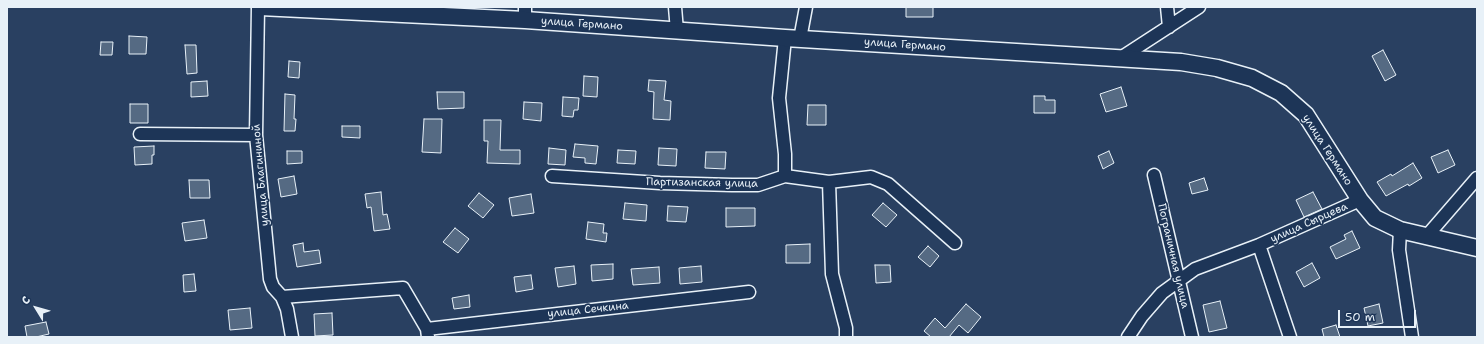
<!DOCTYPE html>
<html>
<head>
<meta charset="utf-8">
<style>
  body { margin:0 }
  #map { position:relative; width:1484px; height:344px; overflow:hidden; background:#294061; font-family:"Shantell Sans",sans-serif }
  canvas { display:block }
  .frame { position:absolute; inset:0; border:8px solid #e8f1f8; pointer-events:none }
  .north { position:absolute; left:16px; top:288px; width:40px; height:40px; -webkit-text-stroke:3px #1d3557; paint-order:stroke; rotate:307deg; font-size:11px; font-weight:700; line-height:16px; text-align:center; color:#e8f1f8 }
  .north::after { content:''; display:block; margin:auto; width:14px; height:18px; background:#e8f1f8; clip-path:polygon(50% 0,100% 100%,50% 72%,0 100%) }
  .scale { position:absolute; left:1338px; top:310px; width:78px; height:18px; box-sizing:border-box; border:2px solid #e8f1f8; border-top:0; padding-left:5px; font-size:12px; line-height:14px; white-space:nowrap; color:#e8f1f8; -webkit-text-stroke:3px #1d3557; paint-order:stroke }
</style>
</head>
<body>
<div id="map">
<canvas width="1484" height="344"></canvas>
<div class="frame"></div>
<div class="north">С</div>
<div class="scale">50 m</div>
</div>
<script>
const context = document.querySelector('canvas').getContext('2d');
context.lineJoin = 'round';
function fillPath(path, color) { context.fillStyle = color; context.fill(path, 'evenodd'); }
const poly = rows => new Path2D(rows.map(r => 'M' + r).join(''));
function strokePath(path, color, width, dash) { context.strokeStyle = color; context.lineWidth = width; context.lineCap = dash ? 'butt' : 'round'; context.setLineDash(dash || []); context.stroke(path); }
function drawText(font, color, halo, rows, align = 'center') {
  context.font = font + ' "Shantell Sans",sans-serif'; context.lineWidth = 3.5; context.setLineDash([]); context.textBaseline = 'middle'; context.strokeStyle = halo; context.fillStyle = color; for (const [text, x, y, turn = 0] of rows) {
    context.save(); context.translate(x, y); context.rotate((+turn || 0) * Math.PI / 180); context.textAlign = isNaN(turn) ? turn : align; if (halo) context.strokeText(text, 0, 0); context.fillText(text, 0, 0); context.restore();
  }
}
const building = poly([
  [906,7,933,7,933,17,906,17,906,7],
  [129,36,147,37,146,54,129,54,129,36],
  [101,42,113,42,112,55,100,55,101,42],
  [185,45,196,45,197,73,187,74,185,45],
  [1383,50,1396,75,1385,81,1372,56,1383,50],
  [289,61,300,62,299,78,288,77,289,61],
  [584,76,598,77,597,97,583,96,584,76],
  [649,80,666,81,664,100,671,101,670,120,653,119,654,92,648,91,649,80],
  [207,81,208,96,191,97,191,82,207,81],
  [1121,87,1127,106,1106,112,1100,94,1121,87],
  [437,92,464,92,464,108,438,109,437,92],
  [285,94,295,95,294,119,296,119,295,131,284,131,285,94],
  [1034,96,1045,96,1045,100,1055,100,1055,113,1034,113,1034,96],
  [563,97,579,98,578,110,574,110,573,117,562,116,563,97],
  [524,102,542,103,541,121,523,119,524,102],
  [130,104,148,104,148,123,130,123,130,104],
  [808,105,826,105,826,125,807,125,808,105],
  [424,119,442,119,441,153,422,152,424,119],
  [484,120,501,120,500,150,520,150,520,164,487,163,488,141,484,141,484,120],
  [342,126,360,126,360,138,342,137,342,126],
  [575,144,598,146,596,164,585,163,585,158,573,157,575,144],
  [154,146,154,155,152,155,152,164,135,165,134,147,154,146],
  [549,148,566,150,565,165,548,164,549,148],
  [659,148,677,149,676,166,658,165,659,148],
  [618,150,636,151,635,164,617,163,618,150],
  [1448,150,1455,165,1438,173,1431,157,1448,150],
  [287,151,302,151,302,163,287,164,287,151],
  [1109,151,1114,163,1103,169,1098,156,1109,151],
  [706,152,726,152,725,169,705,168,706,152],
  [1413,163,1422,178,1409,186,1408,184,1386,196,1377,182,1391,174,1392,176,1413,163],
  [294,176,297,194,281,197,278,179,294,176],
  [1204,178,1208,190,1192,194,1189,183,1204,178],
  [189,180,209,180,210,198,190,198,189,180],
  [381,192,383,215,387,214,390,229,374,231,371,207,367,208,365,194,381,192],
  [1313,192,1322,209,1304,217,1296,200,1313,192],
  [479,193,494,205,483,218,468,206,479,193],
  [531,194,534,213,512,216,509,198,531,194],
  [625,203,647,205,646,221,623,219,625,203],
  [883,203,897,215,886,227,872,215,883,203],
  [668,206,688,207,686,222,667,221,668,206],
  [726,208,755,208,755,226,726,227,726,208],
  [204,220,207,238,185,241,182,223,204,220],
  [588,222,604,224,603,233,607,233,606,242,586,239,588,222],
  [455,228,469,239,458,253,443,242,455,228],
  [1352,231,1360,248,1336,259,1330,247,1346,239,1344,235,1352,231],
  [303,243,304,252,319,250,321,263,297,267,293,245,303,243],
  [810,244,810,263,786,263,786,245,810,244],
  [928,246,939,256,930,267,918,257,928,246],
  [1312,263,1320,278,1304,287,1296,272,1312,263],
  [613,264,613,279,592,281,591,265,613,264],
  [875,265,890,265,891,282,876,283,875,265],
  [574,266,576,284,558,287,555,268,574,266],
  [701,266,702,282,680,284,679,268,701,266],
  [659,267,660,283,633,285,631,269,659,267],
  [194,274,196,291,184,292,183,275,194,274],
  [531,275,533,289,516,292,514,277,531,275],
  [469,295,470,307,454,309,452,298,469,295],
  [1220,301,1227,328,1209,332,1203,305,1220,301],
  [966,304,981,317,968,333,959,325,949,337,931,337,924,331,935,318,945,328,966,304],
  [1379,304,1383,323,1368,326,1364,308,1379,304],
  [250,308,252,328,230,330,228,310,250,308],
  [332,313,333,335,315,336,314,314,332,313],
  [46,322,49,334,36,337,27,337,25,326,46,322],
  [1336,325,1340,337,1324,337,1322,329,1336,325]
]);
const minor = poly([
  [258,7,256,135,270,279,273,287,282,297,287,309,292,337],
  [525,7,525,20],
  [675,7,677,31],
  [1167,7,1169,27],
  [800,39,806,7],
  [1119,59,1199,7],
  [140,134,256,135],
  [1154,175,1192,337],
  [552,176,660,183,732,185,758,185,785,176,785,154,779,98,785,38],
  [785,176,829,182,871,177,888,184,955,243],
  [829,182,832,274,846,328,846,337],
  [1400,230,1399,250,1412,337],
  [1426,237,1477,178],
  [1259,245,1290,337],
  [282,297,403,288,427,329,428,337],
  [427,329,749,292],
  [1128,337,1142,316,1162,293,1195,269,1259,245,1360,200]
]);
const major = poly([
  [260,7,525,20,785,38,1181,62,1217,68,1252,78,1281,93,1306,115,1360,200,1375,218,1400,230,1477,248]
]);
const streetNames = [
  ["улица Германо",582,24,4],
  ["улица Германо",905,45,4],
  ["улица Германо",1327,150,57],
  ["улица Благининой",261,175,-95],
  ["Партизанская улица",702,183,1],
  ["улица Сырцева",1309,223,-24],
  ["Пограничная улица",1173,256,77],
  ["улица Сечкина",588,310,-6]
];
fillPath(building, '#556a83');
strokePath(building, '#e8f1f8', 1);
strokePath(minor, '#e8f1f8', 15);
strokePath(major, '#e8f1f8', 19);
strokePath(minor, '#1d3557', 12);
strokePath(major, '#1d3557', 16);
drawText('11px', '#e8f1f8', '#1d3557', streetNames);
</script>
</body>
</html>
